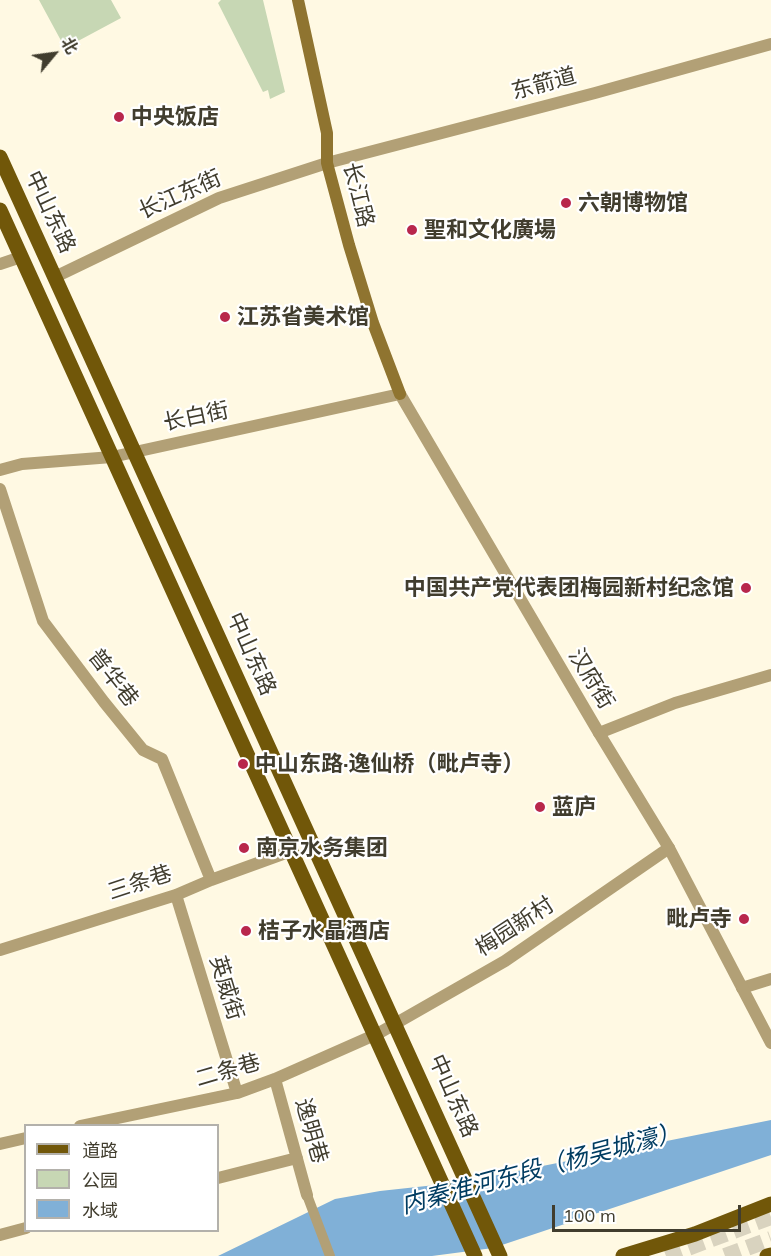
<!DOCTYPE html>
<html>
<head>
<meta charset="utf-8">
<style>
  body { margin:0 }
  #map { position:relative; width:771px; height:1256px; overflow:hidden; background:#fff9e3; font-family:Mulish,"Noto Sans SC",sans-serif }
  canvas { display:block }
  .legend { position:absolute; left:24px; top:1124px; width:195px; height:108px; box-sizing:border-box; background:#fff; border:2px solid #b3b1ab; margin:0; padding:8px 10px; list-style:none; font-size:18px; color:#413d2e }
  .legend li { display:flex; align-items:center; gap:12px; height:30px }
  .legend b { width:30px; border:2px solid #b3b1ab }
  .north { position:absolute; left:24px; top:24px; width:60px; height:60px; -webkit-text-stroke:4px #fff; paint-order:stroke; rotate:61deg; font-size:16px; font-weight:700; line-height:24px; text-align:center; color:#413d2e }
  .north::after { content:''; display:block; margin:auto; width:21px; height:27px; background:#413d2e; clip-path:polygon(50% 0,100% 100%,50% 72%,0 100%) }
  .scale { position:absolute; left:552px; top:1205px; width:189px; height:27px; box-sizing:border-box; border:3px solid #413d2e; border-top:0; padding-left:8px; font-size:18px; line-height:21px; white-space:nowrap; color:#413d2e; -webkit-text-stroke:4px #fff; paint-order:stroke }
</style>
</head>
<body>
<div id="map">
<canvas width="771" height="1256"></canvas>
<ul class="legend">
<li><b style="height:8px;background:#715709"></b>道路</li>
<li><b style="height:16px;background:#c7d7b4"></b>公园</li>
<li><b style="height:16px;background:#80b0d7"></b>水域</li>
</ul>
<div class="north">北</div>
<div class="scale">100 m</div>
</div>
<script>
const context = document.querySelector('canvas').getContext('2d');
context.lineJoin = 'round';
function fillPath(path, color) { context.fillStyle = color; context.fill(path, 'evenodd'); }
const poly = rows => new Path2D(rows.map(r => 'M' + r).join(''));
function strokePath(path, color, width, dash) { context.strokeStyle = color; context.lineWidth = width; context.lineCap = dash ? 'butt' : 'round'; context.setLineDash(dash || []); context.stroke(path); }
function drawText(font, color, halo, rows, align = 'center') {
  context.font = font + ' Mulish,"Noto Sans SC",sans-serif'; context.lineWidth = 4.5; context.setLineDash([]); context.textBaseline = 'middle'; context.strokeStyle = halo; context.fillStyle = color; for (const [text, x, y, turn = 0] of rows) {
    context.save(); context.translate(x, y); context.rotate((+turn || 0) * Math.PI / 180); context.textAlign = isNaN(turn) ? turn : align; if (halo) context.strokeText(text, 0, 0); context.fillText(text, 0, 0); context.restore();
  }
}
const green = poly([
  [39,0,111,0,121,18,65,48],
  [221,0,263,0,285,92,270,99,268,90,263,92,218,3]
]);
const water = poly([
  [771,1120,771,1155,493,1248,432,1256,218,1256,335,1199,380,1191,463,1182]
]);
const trunkTunnel = poly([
  [666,1256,771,1217],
  [725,1256,771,1239]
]);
const pedestrian = poly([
  [307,1195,330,1256]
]);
const minor = poly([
  [0,264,21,257],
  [55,277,219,198,327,163,595,93,771,44],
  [112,457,400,394,599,733,675,703,771,675],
  [0,489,43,621,104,702,143,750,162,759,211,880],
  [176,895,237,1093],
  [0,950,176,895,211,880,291,851],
  [742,988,771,979],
  [275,1079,307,1195],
  [80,1126,237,1093,275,1079,379,1033,505,961,669,848],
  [0,1144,26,1138],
  [218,1178,297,1158],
  [0,1235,26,1228]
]);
const tertiary = poly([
  [0,470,22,464,112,457],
  [599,733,669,848,771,1043]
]);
const secondary = poly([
  [298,0,327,133,327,163,349,245,373,323,400,394]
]);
const primary = poly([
  [0,157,500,1256],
  [0,210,475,1256],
  [623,1256,695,1234,771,1204],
  [767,1256,771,1255]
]);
const markers = [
  [119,117,6,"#b8274c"],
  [566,203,6,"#b8274c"],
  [412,230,6,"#b8274c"],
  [225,317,6,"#b8274c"],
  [746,588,6,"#b8274c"],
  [243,764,6,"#b8274c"],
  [540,807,6,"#b8274c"],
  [244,848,6,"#b8274c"],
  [744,919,6,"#b8274c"],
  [246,931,6,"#b8274c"]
];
const streetNames = [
  ["东箭道",544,84,-15],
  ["长江东街",180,195,-24],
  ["长江路",358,195,76],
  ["中山东路",50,212,65],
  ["长白街",196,417,-12],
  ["中山东路",251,654,66],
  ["普华巷",113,678,52],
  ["汉府街",591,679,59],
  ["三条巷",140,883,-18],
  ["梅园新村",515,927,-33],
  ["英威街",226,988,73],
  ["二条巷",228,1071,-16],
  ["中山东路",453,1096,66],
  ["逸明巷",311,1131,74]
];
const poiNames = [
  ["中央饭店",131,117],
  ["六朝博物馆",578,203],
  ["聖和文化廣場",424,230],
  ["江苏省美术馆",237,317],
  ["中国共产党代表团梅园新村纪念馆",734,588,"right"],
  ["中山东路·逸仙桥（毗卢寺）",255,764],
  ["蓝庐",552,807],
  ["南京水务集团",256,848],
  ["毗卢寺",732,919,"right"],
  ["桔子水晶酒店",258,931]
];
const waterNames = [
  ["内秦淮河东段（杨吴城濠）",541,1169,-15]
];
fillPath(green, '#c7d7b4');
fillPath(water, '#80b0d7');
strokePath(trunkTunnel, '#d9d3bf', 16, [16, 8]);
strokePath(pedestrian, '#b2a076', 10);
strokePath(minor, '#b2a076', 12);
strokePath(tertiary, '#b2a076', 12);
strokePath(secondary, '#8f7430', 12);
strokePath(primary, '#715709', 15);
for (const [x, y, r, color] of markers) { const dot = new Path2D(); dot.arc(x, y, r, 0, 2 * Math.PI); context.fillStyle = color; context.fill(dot); strokePath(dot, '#fff', 2); }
drawText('22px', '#413d2e', '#fff', streetNames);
drawText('bold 22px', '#413d2e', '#fff', poiNames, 'left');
drawText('italic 24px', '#003c61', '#fff', waterNames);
</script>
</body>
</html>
